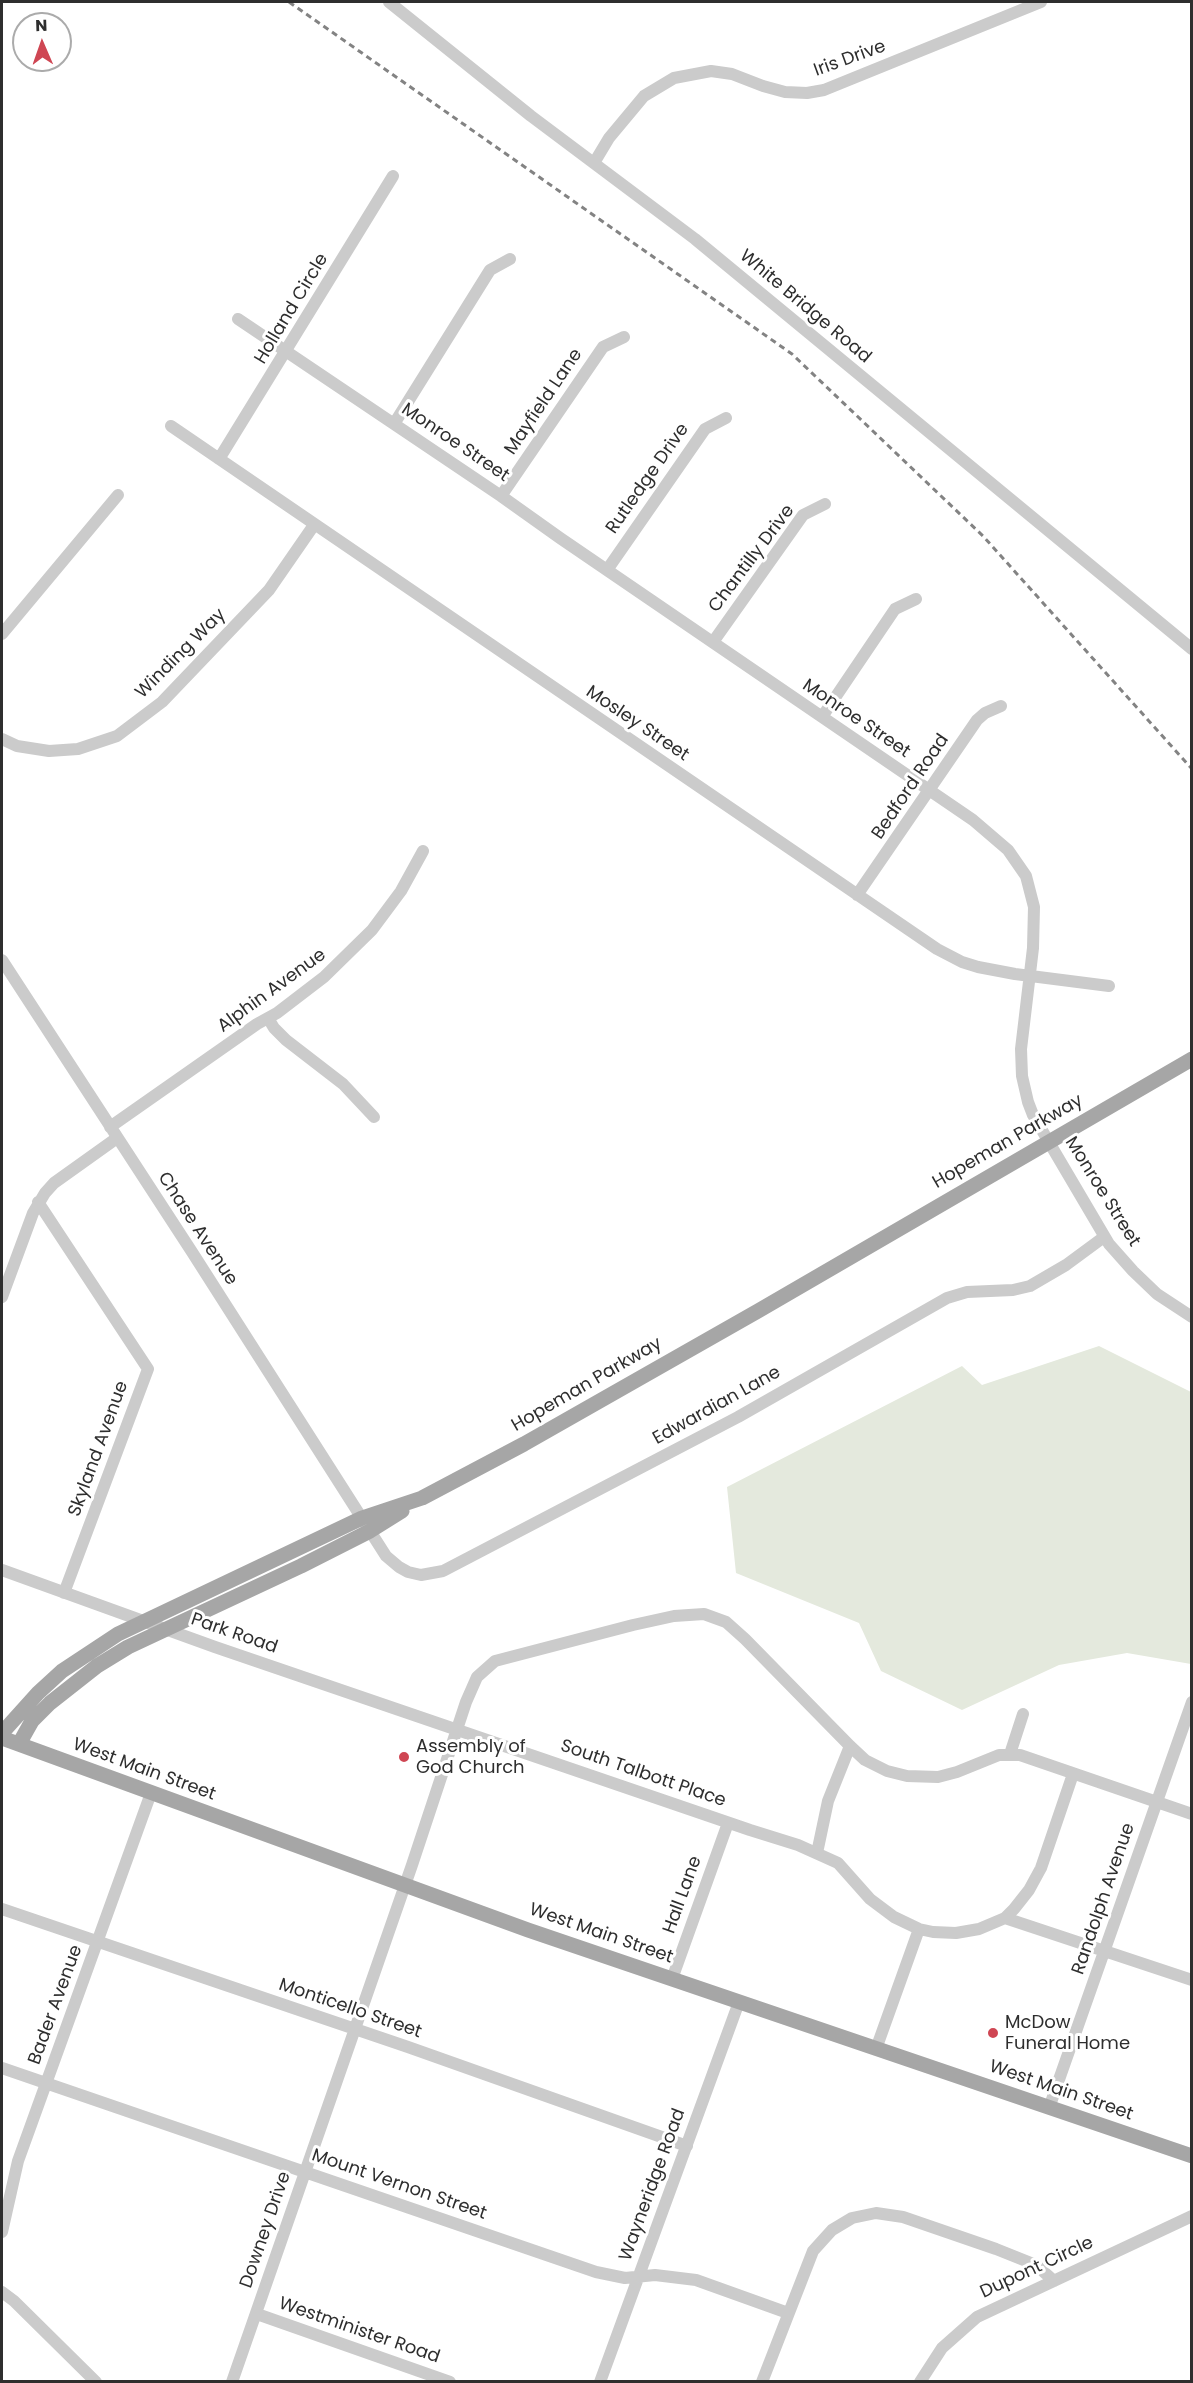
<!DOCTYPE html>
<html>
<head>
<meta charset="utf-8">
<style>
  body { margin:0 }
  #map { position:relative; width:1193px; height:2383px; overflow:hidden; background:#fff; font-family:Poppins,sans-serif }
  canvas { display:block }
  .frame { position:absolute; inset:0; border:3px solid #2e2e2e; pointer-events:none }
  .north { position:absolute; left:12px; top:12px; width:60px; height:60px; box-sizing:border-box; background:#fff; border:2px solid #ababab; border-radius:50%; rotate:358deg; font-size:16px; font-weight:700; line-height:24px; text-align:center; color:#2e2e2e }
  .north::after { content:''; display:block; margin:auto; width:21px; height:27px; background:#cf4653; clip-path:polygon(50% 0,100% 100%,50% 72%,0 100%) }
</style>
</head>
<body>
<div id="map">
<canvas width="1193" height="2383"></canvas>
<div class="frame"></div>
<div class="north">N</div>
</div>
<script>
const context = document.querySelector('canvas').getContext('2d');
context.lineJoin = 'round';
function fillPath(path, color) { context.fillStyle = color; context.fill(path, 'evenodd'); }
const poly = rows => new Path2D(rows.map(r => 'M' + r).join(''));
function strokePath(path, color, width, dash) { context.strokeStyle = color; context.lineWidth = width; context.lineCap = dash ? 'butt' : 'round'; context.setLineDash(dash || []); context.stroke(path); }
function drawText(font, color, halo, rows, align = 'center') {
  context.font = font + ' Poppins,sans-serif'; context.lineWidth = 6; context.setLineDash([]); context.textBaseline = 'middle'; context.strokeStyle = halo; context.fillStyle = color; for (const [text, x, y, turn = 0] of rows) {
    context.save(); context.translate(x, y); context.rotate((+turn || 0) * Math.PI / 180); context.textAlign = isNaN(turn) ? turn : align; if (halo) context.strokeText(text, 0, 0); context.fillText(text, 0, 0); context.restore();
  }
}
const green = poly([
  [1099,1346,1191,1392,1191,1664,1127,1653,1059,1665,962,1710,881,1671,859,1623,736,1573,727,1487,962,1366,982,1385]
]);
const minor = poly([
  [389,2,531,116,695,239,1192,649],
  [594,163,609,138,644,96,674,78,711,71,732,74,763,86,785,92,807,93,824,90,1041,2],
  [238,319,501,496,560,538,973,820,1008,850,1026,876,1034,907,1033,948,1021,1049,1022,1076,1028,1102,1033,1115,1109,1244,1133,1271,1157,1294,1192,1317],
  [394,424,490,270,510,259],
  [171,426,937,949,962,962,978,967,1015,974,1109,986],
  [219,459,393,176],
  [501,496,603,347,624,337],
  [607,570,705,429,726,418],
  [2,634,118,495],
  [713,642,803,515,825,504],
  [822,717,895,609,916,599],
  [2,739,17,746,49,751,78,749,117,736,162,702,269,590,314,525],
  [857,895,977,720,985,713,1001,706],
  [2,960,192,1252,386,1556,399,1567,408,1572,421,1575,443,1571,738,1417,947,1298,967,1292,1013,1290,1030,1286,1066,1265,1104,1237],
  [268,1018,274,1028,286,1040,343,1084,374,1117],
  [110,1127,257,1024,277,1013,324,977,372,930,401,891,423,851],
  [38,1202,148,1369,64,1593],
  [2,1297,33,1213,45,1193,54,1183,117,1138],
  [2,1570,215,1647,750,1830,798,1845,838,1863,870,1899,894,1917,919,1929,933,1932,956,1933,979,1929,1005,1918,1014,1909,1029,1890,1041,1868,1073,1774],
  [1010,1754,1023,1714],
  [817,1853,828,1801,850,1746],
  [2,1909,408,2047,687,2146],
  [1005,1918,1192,1980],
  [672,1979,728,1823],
  [876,2049,919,1929],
  [2,2068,596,2272,625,2278,655,2275,696,2280,788,2313],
  [1049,2108,1192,1702],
  [2,2232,18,2161,151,1793],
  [2,2292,14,2301,96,2382],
  [257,2314,450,2382],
  [232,2382,412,1865,466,1702,477,1677,495,1661,633,1625,674,1616,704,1614,726,1622,745,1639,850,1746,865,1760,887,1771,907,1776,938,1777,957,1772,999,1755,1020,1755,1192,1814],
  [600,2382,739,2002],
  [762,2382,813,2251,832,2230,852,2218,876,2213,903,2217,996,2249,1036,2265,1054,2281],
  [920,2382,942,2348,977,2317,1192,2216]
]);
const major = poly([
  [2,1733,38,1693,62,1671,118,1634,362,1518,422,1498,524,1444,758,1311,1192,1059],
  [2,1738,528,1930,1192,2156],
  [19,1744,32,1721,50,1703,97,1666,128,1647,301,1566,370,1531,402,1511]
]);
const rail = poly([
  [289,2,792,354,983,536,1192,769]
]);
const markers = [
  [404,1757,6,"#cf4653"],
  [993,2033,6,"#cf4653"]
];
const streetNames = [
  ["Iris Drive",850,59,-20],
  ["White Bridge Road",805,307,40],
  ["Holland Circle",292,309,-59],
  ["Mayfield Lane",544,402,-56],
  ["Monroe Street",455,443,34],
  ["Rutledge Drive",648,479,-55],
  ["Chantilly Drive",752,559,-53],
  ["Winding Way",181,654,-45],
  ["Monroe Street",856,719,34],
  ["Mosley Street",637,724,34],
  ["Bedford Road",911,787,-56],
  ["Alphin Avenue",272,991,-36],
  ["Hopeman Parkway",1008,1142,-30],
  ["Monroe Street",1102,1192,58],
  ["Chase Avenue",197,1229,57],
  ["Hopeman Parkway",587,1385,-30],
  ["Edwardian Lane",717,1406,-29],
  ["Skyland Avenue",99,1449,-70],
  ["Park Road",234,1634,19],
  ["West Main Street",144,1770,20],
  ["South Talbott Place",643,1774,19],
  ["Hall Lane",683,1895,-70],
  ["Randolph Avenue",1104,1899,-71],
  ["West Main Street",601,1934,19],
  ["Bader Avenue",56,2005,-70],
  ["Monticello Street",350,2009,19],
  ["West Main Street",1061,2091,19],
  ["Mount Vernon Street",399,2185,19],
  ["Wayneridge Road",653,2185,-70],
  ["Downey Drive",266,2230,-71],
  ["Dupont Circle",1037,2268,-25],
  ["Westminister Road",359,2331,19]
];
const poiNames = [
  ["Assembly of",416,1747],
  ["God Church",416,1768],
  ["McDow",1005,2023],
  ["Funeral Home",1005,2044]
];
fillPath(green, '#e4e9dd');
strokePath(minor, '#cbcbcb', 12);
strokePath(major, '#a6a6a6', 15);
strokePath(rail, '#838383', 3, [6, 4.5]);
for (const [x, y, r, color] of markers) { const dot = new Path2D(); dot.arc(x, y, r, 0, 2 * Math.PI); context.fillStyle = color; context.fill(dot); strokePath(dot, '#fff', 2); }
drawText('18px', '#2e2e2e', '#fff', streetNames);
drawText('18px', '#2e2e2e', '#fff', poiNames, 'left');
</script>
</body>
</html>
